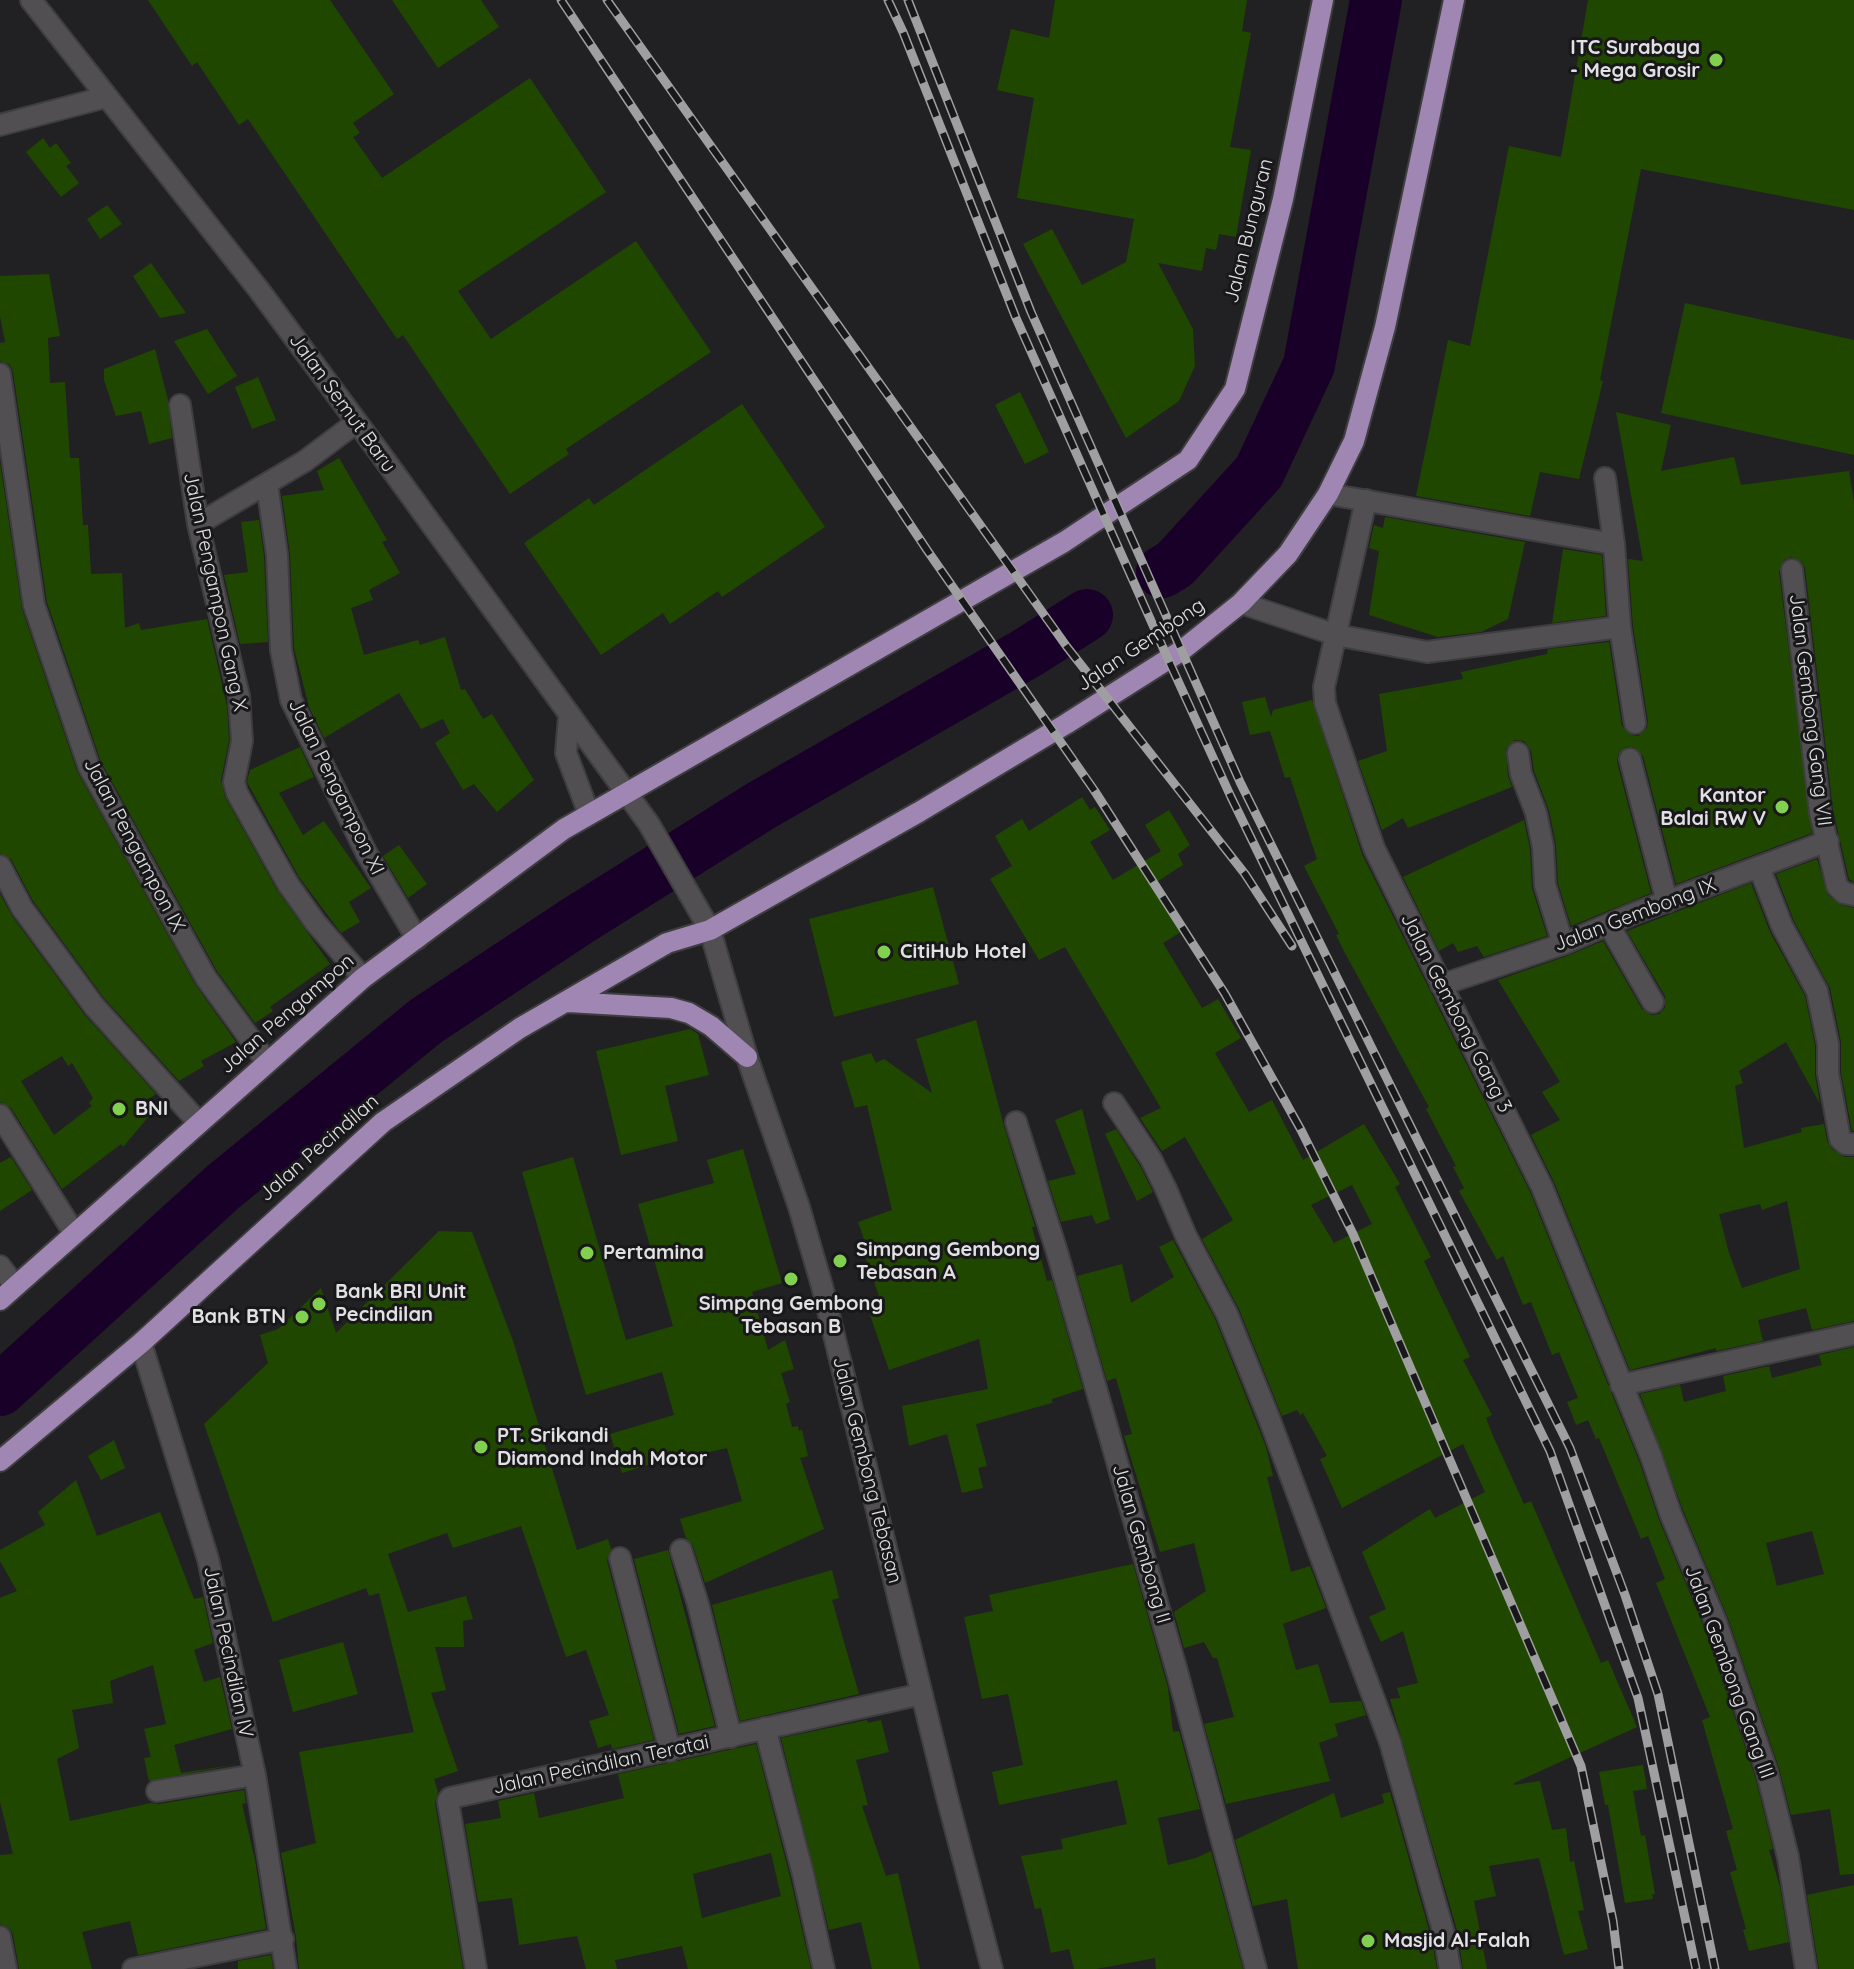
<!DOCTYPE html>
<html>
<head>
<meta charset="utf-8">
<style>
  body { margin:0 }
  canvas { display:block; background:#212023 }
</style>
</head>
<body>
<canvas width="1854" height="1969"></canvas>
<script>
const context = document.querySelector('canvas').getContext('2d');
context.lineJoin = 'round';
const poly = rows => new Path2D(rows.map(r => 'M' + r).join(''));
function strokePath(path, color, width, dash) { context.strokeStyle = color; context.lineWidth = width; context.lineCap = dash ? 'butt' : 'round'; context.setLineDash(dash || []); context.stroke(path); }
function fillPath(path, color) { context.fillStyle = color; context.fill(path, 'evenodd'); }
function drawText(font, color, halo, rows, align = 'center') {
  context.font = font + ' Quicksand,sans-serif'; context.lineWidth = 6; context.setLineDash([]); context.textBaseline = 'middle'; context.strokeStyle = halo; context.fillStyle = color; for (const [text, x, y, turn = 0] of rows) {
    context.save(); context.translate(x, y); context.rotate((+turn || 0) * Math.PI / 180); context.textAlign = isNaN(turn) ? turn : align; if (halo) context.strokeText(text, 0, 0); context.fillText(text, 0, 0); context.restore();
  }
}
const river = poly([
  [1162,572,1175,564,1259,472,1309,365,1376,0],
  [0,1390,223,1187,426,1021,577,921,762,805,1027,653,1087,615]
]);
const building = poly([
  [148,0,330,0,394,94,353,123,360,133,353,137,382,178,530,78,606,192,458,291,491,339,636,241,711,352,566,449,569,454,510,494,403,335,397,339,248,119,239,125,197,62,192,66],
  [392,0,481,0,499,27,438,68],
  [1055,0,1247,0,1242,31,1251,33,1230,147,1251,150,1236,237,1219,234,1216,250,1206,248,1202,271,1158,263,1193,329,1195,366,1179,401,1126,438,1023,244,1052,229,1082,285,1126,262,1134,219,1017,198,1034,98,997,90,1011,29,1049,38],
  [1588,0,1854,0,1854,210,1641,169,1600,380,1603,381,1579,479,1540,472,1530,516,1416,496,1448,340,1470,346,1509,146,1561,157],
  [43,138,50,148,56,143,71,163,66,166,79,183,61,197,26,152],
  [107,205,122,224,100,239,87,219],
  [151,263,186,313,160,318,133,276],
  [49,274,60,336,48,338,50,383,65,382,70,458,79,458,83,525,88,525,91,574,122,573,125,628,139,623,141,630,207,619,227,706,229,740,221,780,225,797,277,890,330,964,270,1007,273,1011,255,1023,217,971,101,762,47,602,13,372,10,365,0,361,0,343,5,342,0,316,0,276],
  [1685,303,1854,340,1854,455,1661,413],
  [207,329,237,376,208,394,174,341],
  [155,349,168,400,172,438,149,444,141,411,116,416,104,380,104,369],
  [258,377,276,420,252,429,235,387],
  [1020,392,1049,452,1025,464,995,405],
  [742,404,825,527,722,597,718,591,670,624,663,613,601,655,524,543,589,498,594,505],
  [1616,412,1671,425,1661,471,1734,457,1741,485,1849,471,1854,502,1854,882,1849,879,1833,810,1805,568,1802,562,1791,557,1784,560,1779,572,1812,833,1676,884,1643,756,1634,747,1626,747,1618,755,1617,762,1651,893,1571,926,1558,883,1556,845,1549,810,1534,771,1531,750,1524,741,1515,740,1506,749,1508,776,1512,787,1408,828,1403,818,1382,830,1358,761,1387,751,1379,694,1463,679,1461,672,1547,654,1548,649,1609,642,1622,726,1631,735,1638,736,1647,728,1648,721,1633,626,1628,559,1643,561],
  [339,458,387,540,382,542,400,573,369,590,373,600,351,608,364,655,418,640,420,645,445,637,461,690,465,689,483,719,492,714,534,780,497,812,474,784,463,790,435,743,450,733,443,719,421,729,399,693,324,738,309,707,294,648,290,554,282,496,324,490,317,471],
  [0,463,22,609,77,771,195,984,236,1042,201,1061,204,1066,179,1081,104,998,33,901,11,859,0,853],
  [1385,517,1525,542,1508,619,1481,632,1438,637,1369,615,1379,551,1369,548,1374,525,1383,528],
  [259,520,264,556,268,642,240,644,224,575,248,572,241,522],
  [1563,549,1602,555,1606,616,1552,623],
  [1265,697,1271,717,1273,710,1312,700,1362,854,1530,1192,1639,1461,1659,1520,1704,1627,1755,1776,1773,1849,1769,1850,1780,1887,1789,1942,1749,1951,1743,1930,1746,1929,1730,1872,1737,1870,1726,1831,1733,1829,1702,1720,1710,1717,1656,1583,1665,1579,1648,1536,1641,1539,1599,1438,1596,1439,1588,1420,1576,1425,1567,1402,1578,1398,1559,1352,1552,1355,1531,1302,1523,1305,1503,1256,1497,1260,1459,1191,1464,1188,1453,1167,1456,1166,1426,1109,1429,1107,1345,953,1336,935,1339,934,1304,866,1317,859,1290,777,1285,778,1270,731,1250,735,1242,702],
  [300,747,314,777,279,793,303,835,324,821,371,888,349,902,360,922,341,933,299,877,247,782,250,770],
  [1082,797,1090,810,1095,807,1110,830,1090,842,1113,880,1161,851,1145,825,1169,810,1190,845,1178,854,1183,865,1152,885,1181,932,1163,943,1202,1008,1218,999,1241,1038,1215,1053,1249,1112,1272,1100,1303,1160,1364,1124,1400,1184,1395,1187,1431,1257,1424,1261,1470,1357,1463,1360,1492,1415,1486,1418,1493,1436,1524,1504,1531,1501,1601,1663,1608,1660,1637,1727,1514,1783,1514,1785,1540,1781,1552,1830,1566,1828,1570,1862,1574,1861,1584,1910,1578,1911,1588,1949,1564,1955,1539,1858,1489,1866,1496,1896,1474,1901,1487,1969,1463,1969,1457,1930,1390,1699,1400,1698,1397,1688,1418,1683,1403,1631,1381,1642,1369,1617,1386,1609,1362,1552,1430,1509,1435,1518,1485,1492,1463,1444,1342,1508,1320,1459,1327,1456,1303,1413,1300,1415,1297,1410,1282,1416,1239,1309,1202,1239,1233,1220,1185,1137,1162,1151,1140,1118,1161,1108,1065,947,1039,960,990,879,1012,866,995,836,1022,819,1029,831],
  [1352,1185,1372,1224,1334,1243,1311,1205],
  [1524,820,1530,849,1532,888,1547,936,1484,957,1477,946,1458,952,1453,943,1439,951,1403,877],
  [399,845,427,884,408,898,383,856],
  [1817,859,1828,895,1841,905,1854,908,1854,1131,1852,1131,1841,1072,1841,1042,1830,988,1794,921,1776,874],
  [1751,883,1770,932,1805,996,1815,1045,1815,1075,1820,1104,1786,1042,1739,1071,1743,1083,1735,1086,1744,1148,1802,1132,1801,1128,1824,1124,1827,1141,1832,1149,1845,1157,1854,1157,1854,1321,1812,1330,1806,1308,1758,1320,1763,1341,1716,1351,1716,1348,1630,1370,1554,1182,1531,1135,1560,1120,1542,1092,1560,1082,1498,980,1567,956,1603,941,1642,1009,1652,1015,1659,1014,1665,1008,1665,996,1627,931],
  [1787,1201,1800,1269,1742,1288,1729,1253,1719,1214,1760,1204,1762,1210],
  [933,887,959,984,834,1017,809,919],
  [0,894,12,916,84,1014,156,1094,139,1105,150,1115,123,1147,121,1144,62,1189,11,1108,0,1102],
  [62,1056,68,1066,72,1063,93,1098,89,1103,92,1106,54,1135,21,1081],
  [976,1020,1004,1126,1035,1227,1032,1227,1047,1281,1052,1280,1083,1389,1052,1399,1052,1403,976,1424,987,1466,978,1468,983,1488,962,1493,947,1434,909,1446,902,1406,988,1389,979,1339,889,1370,869,1312,883,1308,861,1244,865,1242,858,1222,892,1210,867,1105,855,1108,841,1062,871,1053,876,1063,884,1059,932,1093,916,1039],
  [690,1029,698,1034,709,1075,665,1086,678,1141,621,1155,596,1051],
  [1082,1109,1110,1219,1096,1224,1092,1215,1061,1222,1048,1181,1076,1174,1055,1120],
  [1116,1129,1140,1166,1153,1192,1137,1201,1105,1134],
  [743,1149,782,1283,752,1292,768,1350,785,1340,794,1369,781,1373,790,1402,786,1404,792,1427,798,1426,799,1431,802,1430,808,1456,800,1458,824,1529,705,1583,693,1546,686,1538,680,1519,742,1501,727,1448,675,1460,674,1457,622,1473,610,1434,674,1415,662,1372,586,1395,522,1172,573,1157,626,1340,673,1326,638,1204,714,1183,707,1160],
  [11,1157,32,1190,0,1211,0,1163],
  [439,1231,472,1232,513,1341,577,1550,608,1539,611,1549,607,1561,654,1740,612,1749,611,1744,598,1748,589,1721,609,1715,586,1650,566,1657,521,1526,453,1548,447,1533,388,1554,408,1612,466,1596,473,1619,463,1621,464,1647,435,1647,446,1690,431,1693,458,1771,434,1779,438,1792,435,1803,463,1969,299,1969,296,1937,281,1853,316,1843,299,1752,414,1732,379,1593,369,1596,366,1588,273,1622,204,1424,268,1363,260,1335,278,1329,321,1288,336,1333],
  [1173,1240,1215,1319,1266,1447,1273,1476,1267,1477,1291,1572,1310,1566,1326,1608,1283,1624,1296,1670,1318,1664,1330,1703,1361,1701,1366,1715,1335,1724,1338,1736,1319,1743,1330,1781,1226,1804,1204,1724,1234,1717,1217,1658,1213,1658,1204,1642,1184,1648,1174,1612,1206,1591,1194,1543,1160,1552,1124,1436,1132,1434,1116,1378,1107,1381,1077,1276,1122,1264,1131,1303,1174,1277,1159,1247],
  [1854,1347,1854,1874,1840,1875,1830,1809,1791,1815,1779,1768,1728,1618,1683,1510,1640,1394,1680,1385,1684,1402,1726,1391,1723,1376,1769,1366,1772,1378,1822,1365,1819,1355],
  [1812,1531,1824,1574,1777,1586,1766,1543],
  [114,1440,125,1468,101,1480,88,1456],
  [76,1480,97,1536,160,1512,194,1599,203,1597,213,1643,194,1650,204,1682,220,1677,232,1729,174,1745,181,1773,239,1764,149,1781,144,1758,151,1757,144,1729,166,1724,153,1665,110,1681,113,1703,72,1710,79,1748,57,1759,70,1821,151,1803,159,1804,244,1790,246,1803,242,1804,255,1860,266,1929,138,1955,130,1921,82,1932,92,1969,19,1969,13,1934,9,1928,0,1924,0,1855,13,1854,0,1802,0,1598,17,1591,0,1561,0,1550,45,1525,38,1512],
  [668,1550,715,1726,679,1734,634,1559],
  [1133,1564,1168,1688,1173,1732,1179,1731,1200,1809,1158,1818,1168,1865,1196,1858,1211,1851,1243,1969,1156,1969,1155,1958,1096,1969,1074,1969,1069,1949,1051,1953,1041,1908,1035,1909,1021,1856,1063,1849,1061,1839,1127,1824,1117,1780,999,1805,992,1772,1023,1765,1008,1694,982,1699,964,1617,993,1611,989,1595],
  [832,1570,839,1598,832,1600,859,1694,740,1721,712,1605],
  [343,1642,358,1694,293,1712,279,1660],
  [867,1720,868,1723,881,1720,889,1752,856,1760,868,1805,862,1806,886,1876,898,1873,920,1969,872,1969,861,1922,829,1930,781,1738],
  [756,1744,790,1877,811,1969,688,1969,682,1946,615,1960,617,1969,586,1969,577,1936,519,1945,512,1898,478,1902,465,1824,501,1818,498,1801,534,1793,539,1818,624,1798,618,1774],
  [771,1853,781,1896,702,1918,693,1874],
  [1643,1765,1647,1789,1633,1791,1641,1836,1645,1835,1655,1894,1652,1894,1653,1899,1625,1903,1608,1805,1605,1805,1599,1772],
  [1390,1792,1431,1937,1437,1969,1298,1969,1287,1899,1253,1906,1235,1840,1334,1793,1341,1818,1384,1803,1382,1794],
  [1854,1885,1854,1969,1819,1969,1807,1895],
  [271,1955,273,1969,238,1969,238,1961]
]);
const minor = poly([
  [31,0,259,290,379,452,649,824,710,930,747,1057,799,1207,822,1286,947,1797,992,1969],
  [0,125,106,97],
  [0,374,34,605,89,767,206,978,267,1062],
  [180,405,198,524,239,696,242,741,234,782,237,793,288,884,315,922,363,978],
  [1605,478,1614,544,1620,627,1635,723],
  [267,484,277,555,281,650,291,700,367,854,417,939],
  [1328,494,1614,544],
  [1366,500,1324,687,1325,703,1374,848,1542,1187,1651,1456,1671,1515,1716,1622,1767,1772,1788,1857,1806,1969],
  [198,524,305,461,357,422],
  [1792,570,1820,812,1837,886,1844,893,1854,895],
  [1241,603,1336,635,1427,652,1620,627],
  [569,717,566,753,589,814],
  [1518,753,1521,774,1536,813,1543,847,1545,885,1563,944],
  [1630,759,1667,902],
  [0,866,22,908,94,1006,199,1123],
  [1759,867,1782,926,1817,991,1828,1044,1828,1073,1840,1139,1846,1144,1854,1144],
  [1609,925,1653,1002],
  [1441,985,1563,944,1635,913,1828,841],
  [1114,1103,1151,1159,1166,1189,1186,1236,1227,1314,1269,1418,1390,1742,1444,1934,1450,1969],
  [0,1115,74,1233],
  [1016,1122,1057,1252,1178,1675,1256,1969],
  [0,1266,14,1285],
  [141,1343,208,1559,255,1775,286,1969],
  [1621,1385,1854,1334],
  [681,1550,698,1604,731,1737],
  [620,1558,670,1751],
  [765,1728,803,1874,824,1969],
  [157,1791,255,1775],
  [0,1937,6,1969],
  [133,1969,283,1939],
  [476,1969,448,1801,450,1798,922,1694]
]);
const major = poly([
  [568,1002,671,1008,689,1013,711,1026,747,1057],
  [0,1300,363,978,564,829,1064,542,1188,460,1235,389,1283,199,1323,0],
  [0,1461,141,1343,383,1122,520,1028,667,943,710,930,919,812,1066,724,1181,651,1241,603,1288,554,1328,494,1354,441,1385,327,1454,0]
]);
const rail = poly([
  [561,0,927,550,1094,790,1225,994,1301,1130,1353,1234,1581,1766,1613,1921,1619,1969],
  [607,0,1067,647,1245,874,1292,946],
  [888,0,903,32,1016,318,1168,659,1231,797,1550,1451,1638,1698,1696,1969],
  [908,0,1031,312,1240,782,1570,1448,1625,1595,1658,1694,1715,1969]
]);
const markers = [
  [1716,60,8,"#82d050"],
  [1782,807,8,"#82d050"],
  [884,952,8,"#82d050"],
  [119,1109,8,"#82d050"],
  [587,1253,8,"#82d050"],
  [840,1261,8,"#82d050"],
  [791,1279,8,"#82d050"],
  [319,1304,8,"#82d050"],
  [302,1317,8,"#82d050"],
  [481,1447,8,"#82d050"],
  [1368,1941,8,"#82d050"]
];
const poiNames = [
  ["ITC Surabaya",1700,48,"right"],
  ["- Mega Grosir",1700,71,"right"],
  ["Kantor",1766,796,"right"],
  ["Balai RW V",1766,819,"right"],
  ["CitiHub Hotel",900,952],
  ["BNI",135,1109],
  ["Simpang Gembong",856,1250],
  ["Tebasan A",856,1273],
  ["Pertamina",603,1253],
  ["Bank BRI Unit",335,1292],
  ["Pecindilan",335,1315],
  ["Simpang Gembong",791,1304,"center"],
  ["Tebasan B",791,1327,"center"],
  ["Bank BTN",286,1317,"right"],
  ["PT. Srikandi",497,1436],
  ["Diamond Indah Motor",497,1459],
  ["Masjid Al-Falah",1384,1941]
];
const streetNames = [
  ["Jalan Bunguran",1249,231,-76],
  ["Jalan Semut Baru",342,403,54],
  ["Jalan Pengampon Gang X",215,592,78],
  ["Jalan Gembong",1141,645,-34],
  ["Jalan Gembong Gang VII",1810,710,83],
  ["Jalan Pengampon XI",336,787,64],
  ["Jalan Pengampon IX",134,845,62],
  ["Jalan Gembong IX",1635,915,-21],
  ["Jalan Gembong Gang 3",1456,1013,63],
  ["Jalan Pengampon",287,1014,-41],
  ["Jalan Pecindilan",319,1148,-41],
  ["Jalan Gembong Tebasan",867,1470,76],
  ["Jalan Gembong II",1141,1544,74],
  ["Jalan Pecindilan IV",228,1652,78],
  ["Jalan Gembong Gang III",1729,1672,70],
  ["Jalan Pecindilan Teratai",601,1765,-12]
];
strokePath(river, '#180028', 52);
fillPath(building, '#204700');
strokePath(minor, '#3e3d3f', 24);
strokePath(major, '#3e3d3f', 24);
strokePath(minor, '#514f52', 20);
strokePath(major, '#9f86b3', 20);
strokePath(rail, '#9f9ea1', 9);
strokePath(rail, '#181719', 6, [18]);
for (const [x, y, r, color] of markers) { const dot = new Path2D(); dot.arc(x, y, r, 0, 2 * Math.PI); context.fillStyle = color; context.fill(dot); strokePath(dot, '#181719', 3); }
drawText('bold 20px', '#e1e0e2', '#181719', poiNames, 'left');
drawText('20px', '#e1e0e2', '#181719', streetNames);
</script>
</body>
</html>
